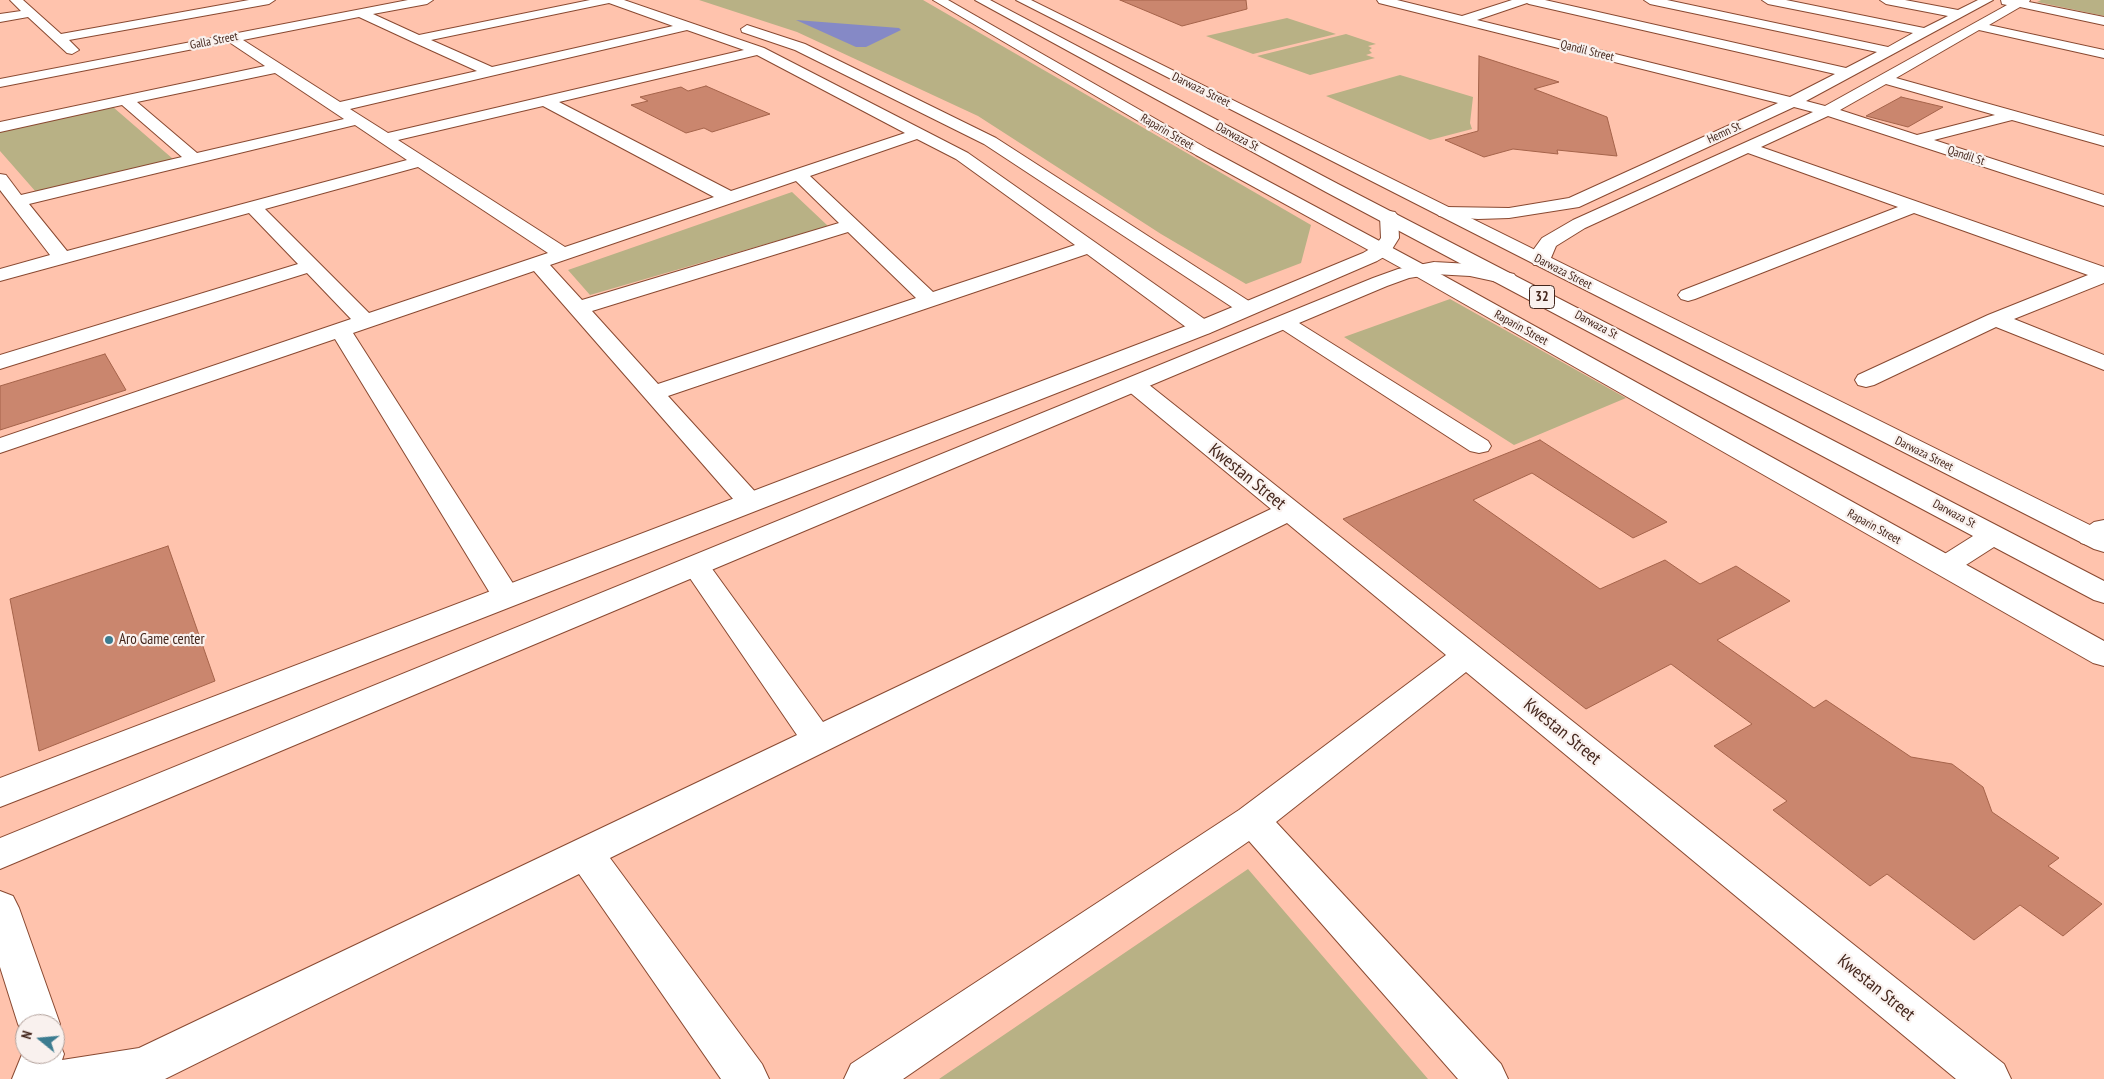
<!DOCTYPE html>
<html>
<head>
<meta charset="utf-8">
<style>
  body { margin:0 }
  #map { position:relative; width:2104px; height:1079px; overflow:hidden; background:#ffc3ad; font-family:"PT Sans Narrow",sans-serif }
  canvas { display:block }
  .north { position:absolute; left:15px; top:1014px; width:50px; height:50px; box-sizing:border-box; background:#f9f1ee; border:1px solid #b1a09a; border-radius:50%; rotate:287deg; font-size:14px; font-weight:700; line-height:20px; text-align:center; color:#44271d }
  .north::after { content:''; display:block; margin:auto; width:18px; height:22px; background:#3c7c90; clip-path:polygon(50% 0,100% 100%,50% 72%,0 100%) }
</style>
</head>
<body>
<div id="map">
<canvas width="2104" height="1079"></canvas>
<div class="north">N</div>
</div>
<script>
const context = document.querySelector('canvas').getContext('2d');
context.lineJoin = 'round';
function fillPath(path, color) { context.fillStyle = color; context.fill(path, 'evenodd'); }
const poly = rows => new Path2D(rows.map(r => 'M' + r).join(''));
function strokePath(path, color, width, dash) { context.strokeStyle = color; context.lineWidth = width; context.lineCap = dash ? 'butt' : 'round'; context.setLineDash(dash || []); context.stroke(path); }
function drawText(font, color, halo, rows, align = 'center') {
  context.font = font + ' "PT Sans Narrow",sans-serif'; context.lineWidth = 4.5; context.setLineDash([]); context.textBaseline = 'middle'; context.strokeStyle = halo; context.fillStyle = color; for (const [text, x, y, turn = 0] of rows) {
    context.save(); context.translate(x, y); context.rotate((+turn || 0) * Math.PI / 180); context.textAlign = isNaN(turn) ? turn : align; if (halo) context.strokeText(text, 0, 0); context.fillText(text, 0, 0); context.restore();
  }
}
const green = poly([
  [699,0,923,0,1311,225,1301,263,1246,284,1161,234,978,116,797,32],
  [2041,0,2104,0,2104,16,2037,2],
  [1287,18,1336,34,1253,54,1206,36],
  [1346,34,1376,44,1368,46,1372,48,1369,50,1372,53,1366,55,1375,58,1310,75,1257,56],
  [1400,75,1473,97,1470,123,1472,129,1430,140,1326,96],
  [113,107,173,159,36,192,0,151,0,131],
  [792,192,828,226,590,295,568,270],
  [1450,299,1626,398,1514,445,1344,337],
  [1248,869,1428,1079,939,1079]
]);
const water = poly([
  [796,20,899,28,901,30,866,47,856,47]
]);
const building = poly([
  [1120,0,1246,0,1247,9,1182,26,1120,0],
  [1479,56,1559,82,1534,89,1607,117,1617,156,1557,150,1558,154,1513,149,1484,157,1445,140,1478,131,1479,56],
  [706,86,770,114,712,132,704,128,686,133,631,105,648,101,640,97,681,87,688,91,706,86],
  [1901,97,1943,107,1908,127,1866,116,1901,97],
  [105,354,126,390,0,430,0,386,105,354],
  [1540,440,1667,522,1633,538,1532,473,1473,500,1600,589,1665,560,1700,584,1736,566,1790,601,1717,640,1814,708,1826,700,1911,757,1952,764,1983,787,1992,812,2059,858,2048,866,2102,904,2063,936,2020,905,1974,940,1887,874,1870,886,1773,810,1787,801,1714,746,1752,724,1671,664,1586,709,1343,519,1540,440],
  [168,546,215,681,39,751,10,599,168,546]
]);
const minor = poly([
  [10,0,23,0,61,34,249,0,275,0,269,4,69,40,79,50,72,54,67,53,28,17,0,22,0,14,21,11,10,0],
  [408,0,433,0,427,4,373,14,419,35,590,0,624,0,764,48,968,153,1210,323,1213,328,1210,333,1202,334,1194,333,1087,254,668,396,759,496,763,502,759,508,750,510,741,508,534,271,353,333,521,596,516,603,506,606,496,603,335,339,0,453,0,438,351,319,307,273,0,369,0,355,298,264,249,213,0,281,0,269,50,255,0,190,0,174,6,175,21,195,182,157,122,105,0,132,0,122,265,66,229,42,0,87,0,79,408,0],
  [609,3,673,26,492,67,431,40,609,3],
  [359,17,413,42,477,71,340,102,243,40,359,17],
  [687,30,744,50,388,133,350,109,687,30],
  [757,55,905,133,731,191,559,102,757,55],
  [275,73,344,119,197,153,137,102,275,73],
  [543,106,714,197,565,247,398,140,543,106],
  [355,125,407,160,67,251,29,204,355,125],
  [917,139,956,159,1075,245,933,292,810,176,917,139],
  [418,167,548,253,369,313,265,209,418,167],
  [796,181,839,223,582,300,550,265,796,181],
  [848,232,916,298,658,384,592,311,848,232],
  [933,0,948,0,1208,149,1426,266,2104,641,2104,666,2093,663,1412,274,1196,155,933,0],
  [1377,0,1397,0,1462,16,1512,0,1545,0,1846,68,1877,52,1650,4,1644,0,1667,0,1888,47,1913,33,1768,4,1762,0,1786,0,1924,28,1948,16,1886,4,1880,0,1905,0,1958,10,1978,0,1993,0,1806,101,1825,106,2007,5,2002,4,2001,0,2030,0,2029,2,2104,17,2104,25,2020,7,1989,25,2104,50,2104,58,1979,30,1896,78,2104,136,2104,146,2012,120,1934,140,2104,195,2104,206,1828,116,1761,147,2104,267,2104,283,2014,319,2104,355,2104,370,1996,327,1874,385,1866,387,1858,385,1855,380,1858,375,1988,315,2088,275,1914,213,1695,299,1688,301,1681,299,1678,295,1681,291,1898,207,1748,153,1585,228,1556,246,1548,265,1534,265,1531,261,1534,249,1542,238,1573,220,1813,112,1794,107,1579,207,1509,218,1478,219,1439,216,1436,212,1439,208,1445,207,1509,208,1569,198,1778,103,1379,3,1377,0],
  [1527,3,1529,4,1835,74,1790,97,1477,20,1527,3],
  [1886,84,1995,115,1917,135,1840,110,1886,84],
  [747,25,805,44,996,138,1255,305,1258,309,1255,313,1248,315,1241,313,984,144,795,50,742,32,741,29,747,25],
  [1284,316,1291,318,1488,441,1491,446,1488,451,1479,453,1470,451,1277,326,1273,322,1277,318,1284,316],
  [1135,378,1143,380,2004,1064,2011,1079,1956,1079,1466,672,1276,822,1501,1064,1508,1079,1458,1079,1249,841,903,1079,844,1079,851,1064,1239,810,1446,655,1287,523,610,858,762,1064,769,1079,721,1079,579,874,165,1079,12,1079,25,1047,25,1054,55,1054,55,1038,58,1039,64,1054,62,1060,139,1048,797,735,681,565,685,559,695,556,705,559,823,722,1271,509,1127,390,1123,385,1127,380,1135,378],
  [2104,520,2104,541,2091,546,2081,543,2077,537,2081,531,2094,522,2104,520],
  [0,891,13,896,19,908,60,1024,55,1035,55,1024,25,1024,25,1038,18,1024,0,967,0,891]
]);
const major = poly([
  [1389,211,1395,212,1398,216,1399,238,1389,254,1377,261,1210,333,0,807,0,778,1194,323,1363,253,1375,246,1381,238,1380,216,1383,212,1389,211],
  [1434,262,1470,264,1514,274,1517,278,1514,282,1507,284,1470,276,1434,274,1409,278,1387,286,0,869,0,838,1373,278,1398,269,1434,262]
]);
const highway = poly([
  [975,0,990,0,1338,184,2104,581,2104,603,2094,600,1994,547,1955,572,1945,575,1935,572,1931,566,1935,560,1973,536,1326,192,975,0],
  [1016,0,1031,0,2104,532,2104,552,2094,549,1016,0]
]);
const markers = [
  [109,640,5,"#3c7c90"]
];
const farStreetnames = [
  ["Galla Street",214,41,-11],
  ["Qandil Street",1587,51,14],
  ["Darwaza Street",1201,90,26],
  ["Raparin Street",1167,132,30],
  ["Hemn St",1724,133,-25],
  ["Darwaza St",1237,137,28],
  ["Qandil St",1966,156,18],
  ["Darwaza Street",1563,272,27],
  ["Darwaza St",1596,325,28],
  ["Raparin Street",1521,328,29],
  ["Darwaza Street",1924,454,26],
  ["Darwaza St",1954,514,28],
  ["Raparin Street",1874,527,29]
];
const shields = [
  [1542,297,25]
];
const shieldNames = [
  ["32",1542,297]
];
const poiNames = [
  ["Aro Game center",119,640]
];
const nearStreetnames = [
  ["Kwestan Street",1247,477,39],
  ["Kwestan Street",1562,732,39],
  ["Kwestan Street",1876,988,39]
];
fillPath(green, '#b8b185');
fillPath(water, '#8589c6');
fillPath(building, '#ca866e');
strokePath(building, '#a5634a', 1);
strokePath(minor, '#894931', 2);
strokePath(major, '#894931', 2);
strokePath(highway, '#894931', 2);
fillPath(minor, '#fff');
fillPath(major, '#fff');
fillPath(highway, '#fff');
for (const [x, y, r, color] of markers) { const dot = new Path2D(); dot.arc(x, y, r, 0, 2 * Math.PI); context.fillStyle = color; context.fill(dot); strokePath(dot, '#f9f1ee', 2); }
drawText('12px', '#44271d', '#f9f1ee', farStreetnames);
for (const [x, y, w] of shields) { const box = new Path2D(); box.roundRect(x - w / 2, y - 11.5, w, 23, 4); context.fillStyle = '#f9f1ee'; context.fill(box); strokePath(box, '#44271d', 1); }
drawText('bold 14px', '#44271d', null, shieldNames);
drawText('15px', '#44271d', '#f9f1ee', poiNames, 'left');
drawText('18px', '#44271d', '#f9f1ee', nearStreetnames);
</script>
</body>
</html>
